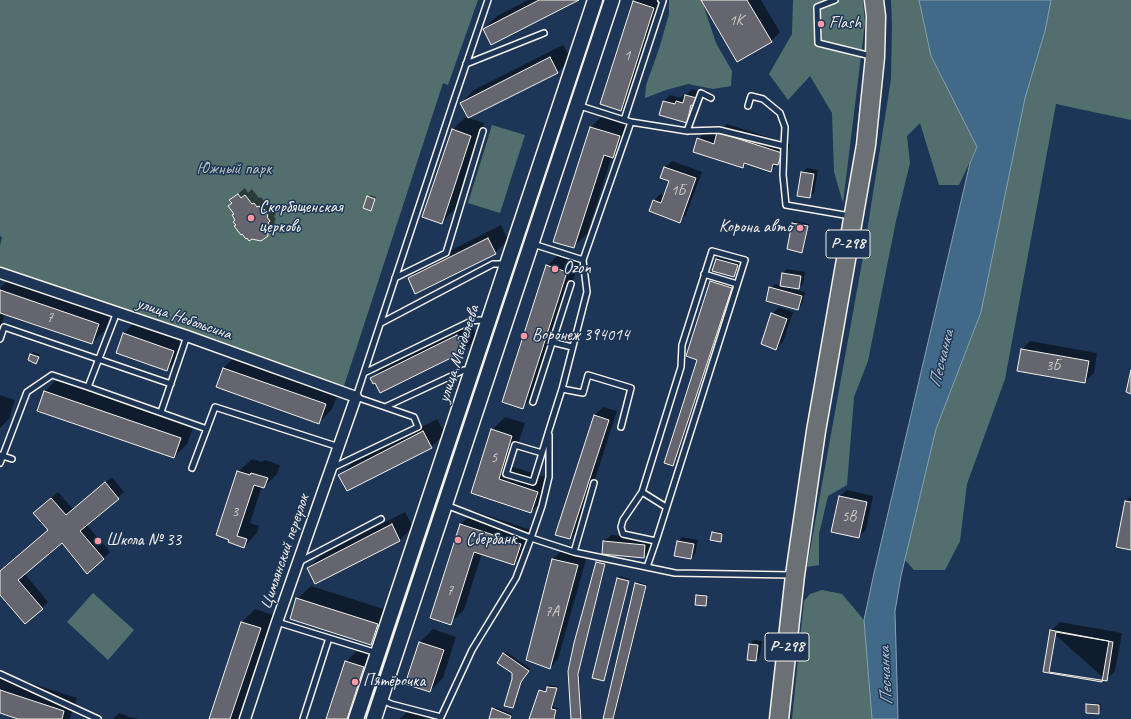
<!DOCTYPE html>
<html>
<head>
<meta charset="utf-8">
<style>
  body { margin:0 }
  canvas { display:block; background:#1d3557 }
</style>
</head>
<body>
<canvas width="1131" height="719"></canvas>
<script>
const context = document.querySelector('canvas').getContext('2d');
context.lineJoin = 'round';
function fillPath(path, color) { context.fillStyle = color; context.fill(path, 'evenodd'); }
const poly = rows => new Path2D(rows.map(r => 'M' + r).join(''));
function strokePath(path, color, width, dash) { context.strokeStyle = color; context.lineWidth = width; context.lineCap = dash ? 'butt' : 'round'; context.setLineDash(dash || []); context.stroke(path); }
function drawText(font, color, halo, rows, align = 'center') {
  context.font = font + ' Caveat,sans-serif'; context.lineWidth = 3; context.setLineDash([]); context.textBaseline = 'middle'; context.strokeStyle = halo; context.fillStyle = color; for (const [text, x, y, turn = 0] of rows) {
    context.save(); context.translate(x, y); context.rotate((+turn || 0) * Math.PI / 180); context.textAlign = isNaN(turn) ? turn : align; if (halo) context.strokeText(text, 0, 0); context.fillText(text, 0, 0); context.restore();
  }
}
const green = poly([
  [0,0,478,0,448,85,443,83,343,389,0,269,0,246,2,237,0,236],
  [669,0,704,0,703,4,716,43,732,71,731,86,713,89,688,84,666,90,645,98,646,85,659,49,669,14],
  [793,0,863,0,865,23,843,203,834,172,832,113,810,76,788,100,769,74,792,34],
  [891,0,919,0,931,56,977,147,959,185,939,185,920,123,907,136,910,163,896,221,868,361,854,397,847,485,828,496,819,534,819,565,807,567,863,257,891,79,892,25],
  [1051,0,1131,0,1131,120,1056,104,1005,379,967,484,960,541,945,570,914,570,905,560,936,429,981,312,1025,98,1045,31],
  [492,125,525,135,500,213,468,203],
  [822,590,842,594,864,620,872,719,792,719,804,601,810,594],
  [93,593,134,630,108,660,67,622]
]);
const water = poly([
  [919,0,1051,0,1045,31,1025,98,981,312,936,429,901,576,895,611,898,719,872,719,864,620,874,573,970,163,977,147,931,56,919,0]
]);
const shadow = poly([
  [528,0,577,0,484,29,497,16],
  [636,0,665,0,634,96,621,110,634,2],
  [702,0,761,0,780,32,771,41],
  [563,45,571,59,558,72,468,117,461,103,474,90],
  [692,89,702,92,693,115,686,122,664,101,670,95,681,98,683,95,686,95],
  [604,114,633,123,626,143,612,156,587,234,573,247,554,241,591,127],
  [466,117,484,123,455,209,442,222,452,130],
  [727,124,790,144,787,155,771,170,747,163,742,167,698,139,707,130,718,133],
  [672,161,702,172,686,215,680,221,654,201,660,194,665,195,670,181,665,167],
  [807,168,818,170,814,193,809,197,802,173],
  [245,188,248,193,252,189,259,198,261,197,264,201,266,200,274,208,273,210,276,214,274,216,276,219,275,220,274,228,267,235,237,225,233,202,231,200],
  [370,195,376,197,370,210,368,197],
  [795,221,809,224,804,250,802,252,793,223],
  [501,225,508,240,495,253,409,278,422,265],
  [560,253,580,259,536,394,523,407,547,266],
  [718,257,739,264,736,274,734,276,717,259],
  [787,269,805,272,803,284,798,288,794,287,793,289,805,292,802,305,798,309,770,288,775,284,781,285,783,273],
  [11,277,112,311,105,330,92,343,5,314,0,329,0,288],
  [713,280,733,286,675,463,673,465,699,360,711,281],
  [779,307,793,312,783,342,776,349,772,314],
  [137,320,187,338,180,357,167,370,124,333],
  [470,323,478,337,464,350,376,382,372,378,385,365],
  [1030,341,1097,353,1094,373,1085,382,1022,350],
  [33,352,40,355,36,363,29,360],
  [237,355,339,391,332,409,319,423,223,368],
  [58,378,194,425,187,444,174,457,45,391],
  [0,395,15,400,9,419,0,428],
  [603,407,617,411,579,529,570,538,595,415],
  [505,417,525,423,511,466,551,479,544,499,531,512,472,492,492,430],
  [437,419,445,434,431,447,347,490,340,475,353,462],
  [252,459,262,462,265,460,280,465,277,474,264,487,262,486,250,523,259,526,257,533,244,547,229,542,238,472],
  [112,477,124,492,87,525,110,552,103,559,62,542,25,574,48,602,42,608,0,593,0,571,49,530,41,506,58,492,73,509],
  [847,490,873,496,866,530,859,537,840,496],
  [1131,496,1131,549,1126,501],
  [474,511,534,531,527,551,514,564,482,553,464,610,450,623,461,524],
  [405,512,413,527,400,540,315,583,308,568,321,555],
  [714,531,723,532,722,539,720,541,713,533],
  [611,535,651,538,650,550,644,557,604,541],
  [682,537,698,540,695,554,691,558,678,542],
  [562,550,587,556,558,659,550,668,553,559],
  [598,561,606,562,579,671,582,719,572,719,569,671,596,563],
  [620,576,630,579,605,678,604,680,594,677,618,578],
  [638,582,647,585,614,719,604,719,636,584],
  [311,586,390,611,384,631,371,644,297,599],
  [699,594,708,595,707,604,706,605,697,596],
  [255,609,273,615,239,719,210,719,242,622],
  [1060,622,1122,633,1115,671,1106,680,1051,631],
  [433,629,456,637,443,678,430,691,420,642],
  [754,640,762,641,760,655,756,660,748,659,750,644],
  [360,648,377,654,355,719,327,719,346,662],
  [506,652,530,668,522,679,515,705,513,707,513,672,498,663],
  [0,673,77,698,70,718,69,719,21,719,0,712],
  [549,685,558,686,553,707,558,708,555,719,530,719,540,691,542,689,547,691,548,687],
  [1089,703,1101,704,1100,711,1098,713,1087,705],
  [495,707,512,714,511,719,490,719],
  [409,710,430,717,429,719,400,719],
  [119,713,133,718,138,719,113,719]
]);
const building = poly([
  [539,0,579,0,491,45,483,29,539,0],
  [701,0,747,0,772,42,737,62,701,0],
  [633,1,654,8,621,111,600,104,633,1],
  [550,57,558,73,468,118,460,103,550,57],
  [685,95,697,98,694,106,691,105,687,123,659,115,663,101,675,104,676,101,683,103,685,95],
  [590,127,620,136,613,158,604,155,574,248,553,242,590,127],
  [452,129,471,136,442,224,422,217,452,129],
  [717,132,782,153,778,165,773,164,771,172,744,163,743,168,693,152,697,138,714,144,717,132],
  [664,167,696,178,680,223,649,211,653,200,661,203,669,181,660,178,664,167],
  [801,172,814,174,810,198,797,196,801,172],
  [238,194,241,198,245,195,252,204,254,203,257,207,259,206,262,210,264,209,268,216,267,217,270,221,268,223,270,226,268,227,268,236,261,241,252,239,249,241,247,238,246,239,242,234,241,235,234,226,236,225,233,222,235,220,232,215,234,214,228,206,232,203,229,200,238,194],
  [367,196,375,199,371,211,363,208,367,196],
  [792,223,808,226,802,253,787,249,792,223],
  [488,238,496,254,415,294,408,278,488,238],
  [716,259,738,265,734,277,712,271,716,259],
  [546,265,567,272,523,409,502,402,546,265],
  [782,273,801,276,799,289,780,286,782,273],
  [710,281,732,288,673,466,664,463,697,360,686,356,710,281],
  [769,287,802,296,798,310,766,301,769,287],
  [0,290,99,324,92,344,0,313,0,290],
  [771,313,787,319,776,350,761,344,771,313],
  [123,333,174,351,167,371,116,353,123,333],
  [457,335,465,351,380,393,375,383,373,384,370,378,457,335],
  [1021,349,1089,361,1085,383,1017,371,1021,349],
  [30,354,39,357,36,364,28,360,30,354],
  [223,368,326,404,319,424,216,387,223,368],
  [1131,370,1131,394,1126,392,1131,370],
  [44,391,181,438,174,458,37,411,44,391],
  [594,415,609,420,570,539,555,535,594,415],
  [491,429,512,436,499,479,538,492,531,513,471,493,491,429],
  [423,431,432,448,347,491,338,475,423,431],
  [237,471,250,475,251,473,268,478,264,488,254,485,237,536,247,539,244,548,228,542,229,540,216,535,237,471],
  [105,482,119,499,80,531,104,559,87,574,62,543,18,580,43,609,25,624,0,595,0,571,48,530,33,513,51,498,66,515,105,482],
  [839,496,867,502,859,538,831,532,839,496],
  [1125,501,1131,502,1131,550,1116,547,1125,501],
  [392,524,400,541,315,584,307,568,392,524],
  [460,524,521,544,514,565,474,552,451,625,430,618,460,524],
  [712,532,722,534,721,542,710,540,712,532],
  [603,541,645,545,644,558,602,554,603,541],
  [677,541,694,544,691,559,674,556,677,541],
  [552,559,578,565,550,669,526,660,552,559],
  [596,562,605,564,578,674,581,719,571,719,568,671,574,643,596,562],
  [617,578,629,581,604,681,592,678,617,578],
  [635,583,646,586,613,719,603,719,635,583],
  [696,595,707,596,706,606,695,605,696,595],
  [296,598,378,624,371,645,290,619,296,598],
  [241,622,261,628,230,719,209,719,241,622],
  [1050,630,1109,641,1102,682,1043,672,1050,630],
  [1056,632,1113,642,1107,681,1049,672,1056,632],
  [419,642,444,650,430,692,405,684,419,642],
  [749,644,758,645,756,661,747,660,749,644],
  [503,653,529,671,521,682,513,708,504,706,512,679,512,673,497,663,503,653],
  [345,661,364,667,347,719,326,719,345,661],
  [547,687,557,688,551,709,556,710,554,719,529,719,539,690,546,692,547,687],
  [0,690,64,711,62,719,18,719,0,713,0,690],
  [1086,704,1099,705,1099,714,1086,713,1086,704],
  [492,708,511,716,510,719,489,719,492,708]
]);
const lane = poly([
  [835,0,817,7,818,43,871,56],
  [466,64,544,33],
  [577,105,624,120,663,1,661,0],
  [748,106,751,96,763,99,780,113,785,127,784,146],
  [631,122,687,131,719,130,784,146,783,175,786,205,850,216],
  [687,131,701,93,711,98],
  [533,244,583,260],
  [704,274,737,284],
  [395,278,446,253,483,131],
  [117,312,88,387,207,429],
  [381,323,493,264,507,264],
  [0,339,4,327,171,384],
  [552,342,572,347],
  [471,372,464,370,385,407,356,397,453,103,488,0],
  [364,373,471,321,480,320,487,322],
  [562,389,583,393,588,375,631,388,621,427],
  [533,402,571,284],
  [161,412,187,336],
  [542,453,515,445,506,474,533,482,542,453,549,430,562,389,587,292,583,260,631,122,624,120],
  [0,455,12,459],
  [0,463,27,392,52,375,88,387],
  [192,468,215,407,339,447],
  [332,468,418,427,414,417,385,407],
  [642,492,666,507],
  [446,505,531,538,542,506,549,477,549,435],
  [574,552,594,483],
  [299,562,381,519],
  [647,567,656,541,745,260,712,251,682,345,681,367,642,492,623,520,621,527,623,534,656,541],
  [277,622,377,653],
  [0,674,98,719],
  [381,699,391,704,441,717,472,650,516,578,531,538,574,552,675,573,791,575],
  [303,719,329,638]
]);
const street = poly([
  [0,273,187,336,356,397,277,622,245,719]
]);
const secondary = poly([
  [356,719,595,0],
  [374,719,612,0]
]);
const highway = poly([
  [779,719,795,575,816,431,866,145,875,57,876,16,874,0]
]);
const markers = [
  [821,24,4,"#ff9aa2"],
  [251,218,4,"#ff9aa2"],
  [800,228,4,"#ff9aa2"],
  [555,269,4,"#ff9aa2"],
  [524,336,4,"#ff9aa2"],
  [458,540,4,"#ff9aa2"],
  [98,541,4,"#ff9aa2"],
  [355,682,4,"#ff9aa2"]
];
const numberNames = [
  ["1К",736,21],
  ["1",627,56],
  ["1Б",678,191],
  ["7",50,318],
  ["3Б",1053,366],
  ["5",494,458],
  ["3",235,512],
  ["5В",849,517],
  ["7",450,591],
  ["7А",552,612]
];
const shields = [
  [848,244,44],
  [787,647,44]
];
const shieldNames = [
  ["Р-298",848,244],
  ["Р-298",787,647]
];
const poiNames = [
  ["Flash",829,24],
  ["Скорбященская",259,208],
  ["церковь",259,228],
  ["Корона авто",792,228,"right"],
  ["Ozon",563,269],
  ["Воронеж 394014",532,336],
  ["Сбербанк",466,540],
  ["Школа № 33",106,541],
  ["Пятёрочка",363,682]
];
const parkNames = [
  ["Южный парк",234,170]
];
const streetNames = [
  ["улица Небольсина",184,319,19],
  ["улица Менделеева",459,354,-72],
  ["Цимлянский переулок",285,552,-71]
];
const waterNames = [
  ["Песчанка",942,359,-76],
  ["Песчанка",886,676,-93]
];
fillPath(green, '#526f6e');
fillPath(water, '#416a89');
strokePath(water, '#89a0af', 1);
fillPath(shadow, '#0007');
fillPath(building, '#64656e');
strokePath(building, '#f4f1e8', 1);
strokePath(lane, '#f4f1e8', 8);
strokePath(street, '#f4f1e8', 13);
strokePath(secondary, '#f4f1e8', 17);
strokePath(highway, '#f4f1e8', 21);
strokePath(lane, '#1d3557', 5);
strokePath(street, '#1d3557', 10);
strokePath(secondary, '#1d3557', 14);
strokePath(highway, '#6a7074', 18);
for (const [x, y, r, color] of markers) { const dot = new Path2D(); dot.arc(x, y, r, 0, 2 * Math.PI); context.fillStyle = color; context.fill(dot); strokePath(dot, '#1d3557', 1.5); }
drawText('15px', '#d0ceca', null, numberNames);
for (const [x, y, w] of shields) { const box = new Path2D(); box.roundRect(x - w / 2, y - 14, w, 28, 3); context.fillStyle = '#1d3557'; context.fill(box); strokePath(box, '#f4f1e8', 1); }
drawText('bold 16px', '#f4f1e8', null, shieldNames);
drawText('17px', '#f4f1e8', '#1d3557', poiNames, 'left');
drawText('17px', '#bbc4bd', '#1d3557', parkNames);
drawText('17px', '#f4f1e8', '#1d3557', streetNames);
drawText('italic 18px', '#b5c2c7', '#1d3557', waterNames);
</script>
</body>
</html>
